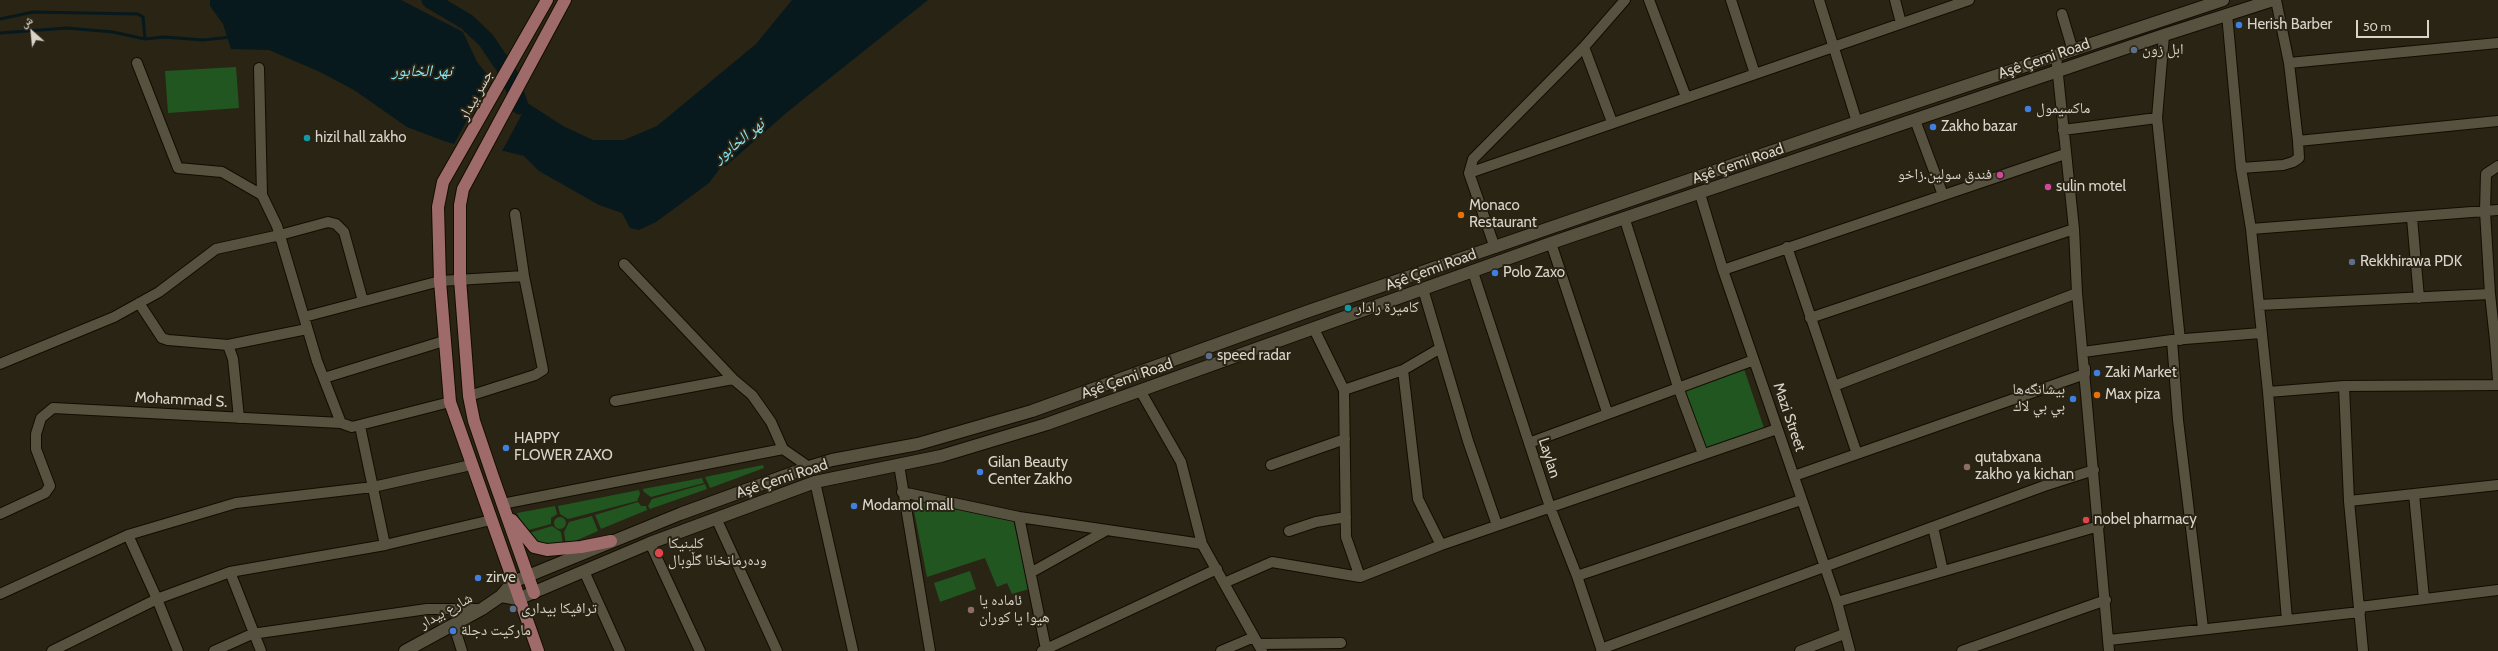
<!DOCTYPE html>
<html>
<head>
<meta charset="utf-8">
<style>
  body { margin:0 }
  #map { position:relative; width:2498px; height:651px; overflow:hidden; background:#2a2414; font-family:Cabin,"Noto Naskh Arabic",sans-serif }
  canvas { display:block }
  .north { position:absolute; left:12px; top:12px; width:40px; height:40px; -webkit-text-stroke:3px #2a2414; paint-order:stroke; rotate:333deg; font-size:11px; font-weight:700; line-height:16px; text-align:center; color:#d8d4ca }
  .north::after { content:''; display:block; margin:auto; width:14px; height:18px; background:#d8d4ca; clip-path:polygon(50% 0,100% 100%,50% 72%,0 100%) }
  .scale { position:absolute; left:2356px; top:20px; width:73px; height:18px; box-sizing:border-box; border:2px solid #d8d4ca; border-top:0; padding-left:5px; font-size:12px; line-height:14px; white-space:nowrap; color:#d8d4ca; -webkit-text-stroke:3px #2a2414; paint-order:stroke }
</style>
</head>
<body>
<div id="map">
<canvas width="2498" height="651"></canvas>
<div class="north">ش</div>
<div class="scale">50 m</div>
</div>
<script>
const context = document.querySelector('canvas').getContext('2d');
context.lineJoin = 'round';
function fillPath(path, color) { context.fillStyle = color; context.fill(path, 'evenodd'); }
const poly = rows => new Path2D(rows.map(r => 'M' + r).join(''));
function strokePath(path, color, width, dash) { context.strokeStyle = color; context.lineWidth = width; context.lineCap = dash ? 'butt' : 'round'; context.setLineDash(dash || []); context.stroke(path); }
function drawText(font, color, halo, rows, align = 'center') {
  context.font = font + ' Cabin,"Noto Naskh Arabic",sans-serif'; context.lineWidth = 4; context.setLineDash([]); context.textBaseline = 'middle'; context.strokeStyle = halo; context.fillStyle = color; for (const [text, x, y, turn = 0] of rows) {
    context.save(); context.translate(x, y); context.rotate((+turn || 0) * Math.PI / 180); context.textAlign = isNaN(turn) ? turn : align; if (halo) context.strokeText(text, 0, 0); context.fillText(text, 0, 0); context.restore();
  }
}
const green = poly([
  [236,67,239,108,168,113,165,71],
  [1744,369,1764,428,1704,449,1684,389],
  [763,465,764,468,710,488,705,477],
  [702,478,704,483,651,497,644,492,643,489],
  [705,484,707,489,650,509,648,506,652,499],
  [639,490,640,494,637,501,568,519,560,514,558,506],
  [638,502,641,506,646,506,647,510,601,529,595,515],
  [919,502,1013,519,1029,589,1012,594,1007,583,997,587,985,558,927,577,913,506],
  [555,506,557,514,551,518,551,524,525,531,517,513],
  [592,516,598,531,566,545,564,532,569,522],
  '554 523a6 6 0 1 1 12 0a6 6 0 1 1-12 0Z',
  [552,526,561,532,563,545,538,544,526,534],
  [970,571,976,589,940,602,934,583]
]);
const water = poly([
  [210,0,401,0,463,32,477,62,492,80,563,126,593,140,624,140,657,126,756,44,792,0,928,0,776,121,755,122,709,183,656,222,639,230,630,228,622,213,599,205,539,171,524,156,504,151,475,150,444,141,407,127,354,90,320,72,269,50,231,49,223,24,210,6]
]);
const pier = poly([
  [491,76,529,101,501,153,475,152,453,146]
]);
const stream = poly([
  [0,19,33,12,138,14,143,17,145,39],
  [0,33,67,28,113,32,145,39,164,37,203,40,231,37]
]);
const river = poly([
  [430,0,467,22,486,40,509,74,520,106],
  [722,158,780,107]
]);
const street = poly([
  [1649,0,1686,97],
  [1731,0,1755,74],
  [1819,0,1857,122],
  [1895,0,1901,23],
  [2276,0,2289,63],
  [2062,14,2073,51],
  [2227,14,2241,168,2251,229,2268,392,2287,620],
  [2498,43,2289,63,2298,141,2498,121],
  [1584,47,1612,122],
  [2056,56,2074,229,2077,293,2109,651],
  [137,63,178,168,222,172,262,195,277,226,317,361,341,423],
  [259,68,262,195],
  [2157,118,2180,340],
  [1915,120,1943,195],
  [2063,130,2157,118,2164,35],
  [2498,166,2486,174,2485,211,2490,294,2495,340,2498,340],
  [2241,168,2283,165,2293,162,2299,158,2298,141],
  [1469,173,1969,0],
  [1700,194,1723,270,1837,602,1850,651],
  [2412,218,2419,298],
  [1625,220,1678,387,1703,454],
  [2251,229,2498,210],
  [1551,243,1607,412],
  [1787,247,1857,454],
  [1495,248,1469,173,1473,159,1584,47,1625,0],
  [624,264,733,379,752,395,771,422,783,449,809,467],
  [1723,270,2065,154],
  [1473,272,1550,507,1577,576,1602,651],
  [1423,289,1468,441,1497,525],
  [139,303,162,338,168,340,228,345],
  [2259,305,2490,294],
  [304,317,440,281,524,276],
  [1810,318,2074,229],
  [1314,329,1344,390,1346,537,1360,577],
  [2172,340,2178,420,2203,628],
  [2495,340,2498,380],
  [2083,352,2172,340,2261,333],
  [0,364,114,317,159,292,216,249,280,235,328,222,336,224,344,232,363,301],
  [1403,370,1418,499,1441,545],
  [324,378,444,341],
  [1834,386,2077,293],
  [2344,386,2349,501,2363,651],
  [1344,390,1403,370,1439,349],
  [1141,392,1181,462,1202,544,1262,651],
  [2268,392,2344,386,2498,385],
  [469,396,535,375,543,370,524,276,515,214],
  [615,401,733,379],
  [239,418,233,359,228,345,307,329],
  [360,426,385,545],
  [1529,443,1754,360],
  [899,465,930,651],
  [1271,465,1345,439],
  [1794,476,2085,374,2085,368],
  [815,482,853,651],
  [902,492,1019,517,1202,544],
  [2414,494,2424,599],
  [2349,501,2498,485],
  [502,504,783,449],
  [0,514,45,493,50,486,36,449,36,434,41,418,53,408,341,423,352,427,450,402],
  [1019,517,1046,649],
  [716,518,777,651],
  [1933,527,1943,571],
  [1289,531,1316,522,1346,517],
  [128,535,236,503,373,487,471,465],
  [650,543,700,651],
  [584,571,620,651],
  [230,572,261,651],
  [1032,572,1107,530],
  [1577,576,1801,500],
  [1224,583,1272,562,1360,577,1441,545,1777,429],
  [0,594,128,535,157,599,178,651],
  [1837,602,2099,526],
  [2360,607,2498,590],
  [454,626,462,651],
  [2109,640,2360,612],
  [1258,644,1341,643],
  [1601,649,2044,486,2094,470],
  [52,651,157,599,230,572,385,545,491,520],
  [214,651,252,634,427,609,482,609],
  [1042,651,1217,569],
  [1221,651,1254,637],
  [1800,651,1844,634],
  [1962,651,2106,600]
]);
const secondary = poly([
  [501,596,518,599,650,543,815,482,941,456,1047,424,1551,243,2164,35,2273,0],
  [405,651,482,609,501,596,513,582,680,514,809,467,832,460,918,444,1032,411,1306,312,1857,122,2223,0]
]);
const primary = poly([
  [512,520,534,547,547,550,581,547,611,541],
  [534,593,493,477,474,421,469,396,460,279,460,205,463,189,565,0],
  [538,651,450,402,440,281,438,207,443,182,547,0]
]);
const markers = [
  [2239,25,4,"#3f7fe0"],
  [2134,50,4,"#5c6f8a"],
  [2028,109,4,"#3f7fe0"],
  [1933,127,4,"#3f7fe0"],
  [307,138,4,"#0f9aa8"],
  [2000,175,4,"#d1479c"],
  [2048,187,4,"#d1479c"],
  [1461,215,4,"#e8710a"],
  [2352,262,4,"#5c6f8a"],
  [1495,273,4,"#3f7fe0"],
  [1348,308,4,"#0f9aa8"],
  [1209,356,4,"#5c6f8a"],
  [2097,373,4,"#3f7fe0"],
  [2097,395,4,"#e8710a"],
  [2073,399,4,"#3f7fe0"],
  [506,448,4,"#3f7fe0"],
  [1967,467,4,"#8d6e63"],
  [980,472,4,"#3f7fe0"],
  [854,506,4,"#3f7fe0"],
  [2086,520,4,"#e0444e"],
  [659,553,5,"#e0444e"],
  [478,578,4,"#3f7fe0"],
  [513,609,4,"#5c6f8a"],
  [971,610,4,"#8d6e63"],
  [453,631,4,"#3f7fe0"]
];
const poiNames = [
  ["Herish Barber",2247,25],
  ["ابل زون",2142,50],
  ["ماكسيمول",2036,109],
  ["Zakho bazar",1941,127],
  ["hizil hall zakho",315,138],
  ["فندق سولين.زاخو",1992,175,"right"],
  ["sulin motel",2056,187],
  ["Monaco",1469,206],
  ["Restaurant",1469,223],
  ["Rekkhirawa PDK",2360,262],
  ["Polo Zaxo",1503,273],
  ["كاميرة رادار",1356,308],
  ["speed radar",1217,356],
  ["Zaki Market",2105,373],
  ["بيشانگه‌ها",2065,390,"right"],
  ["بي بي لاك",2065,407,"right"],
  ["Max piza",2105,395],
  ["HAPPY",514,439],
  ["FLOWER ZAXO",514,456],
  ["qutabxana",1975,458],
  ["zakho ya kichan",1975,475],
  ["Gilan Beauty",988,463],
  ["Center Zakho",988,480],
  ["Modamol mall",862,506],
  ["nobel pharmacy",2094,520],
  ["کلینیکا",668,544],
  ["ودەرمانخانا گڵوبال",668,561],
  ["zirve",486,578],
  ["ئاماده یا",979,601],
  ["هیوا یا کوران",979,618],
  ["ترافيكا بيدارى",521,609],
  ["ماركيت دجلة",461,631]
];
const streetNames = [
  ["Aşê Çemi Road",2044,59,-19],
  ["جسر بيدار",476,95,-61],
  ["Aşê Çemi Road",1738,164,-19],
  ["Aşê Çemi Road",1431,270,-20],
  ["Aşê Çemi Road",1127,379,-19],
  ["Mohammad S.",181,400,3],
  ["Mazi Street",1789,417,71],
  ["Laylan",1549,458,72],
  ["Aşê Çemi Road",782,479,-18],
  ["شارع بيدار",446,611,-29]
];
const waterNames = [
  ["نهر الخابور",422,71],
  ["نهر الخابور",739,141,-39]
];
fillPath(green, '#225621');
fillPath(water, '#07191c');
fillPath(pier, '#2a2414');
strokePath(stream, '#07191c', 3);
strokePath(river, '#07191c', 17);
strokePath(street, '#120d01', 12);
strokePath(secondary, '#120d01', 14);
strokePath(primary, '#120d01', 14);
strokePath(street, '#575140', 10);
strokePath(secondary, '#575140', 12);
strokePath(primary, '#9e6a6a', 12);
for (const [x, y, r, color] of markers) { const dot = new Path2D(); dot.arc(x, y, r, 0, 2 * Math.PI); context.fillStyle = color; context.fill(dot); strokePath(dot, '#2a2414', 1.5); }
drawText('15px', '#d8d4ca', '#2a2414', poiNames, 'left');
drawText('15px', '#d8d4ca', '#2a2414', streetNames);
drawText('italic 16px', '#86e6f7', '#2a2414', waterNames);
</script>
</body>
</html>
